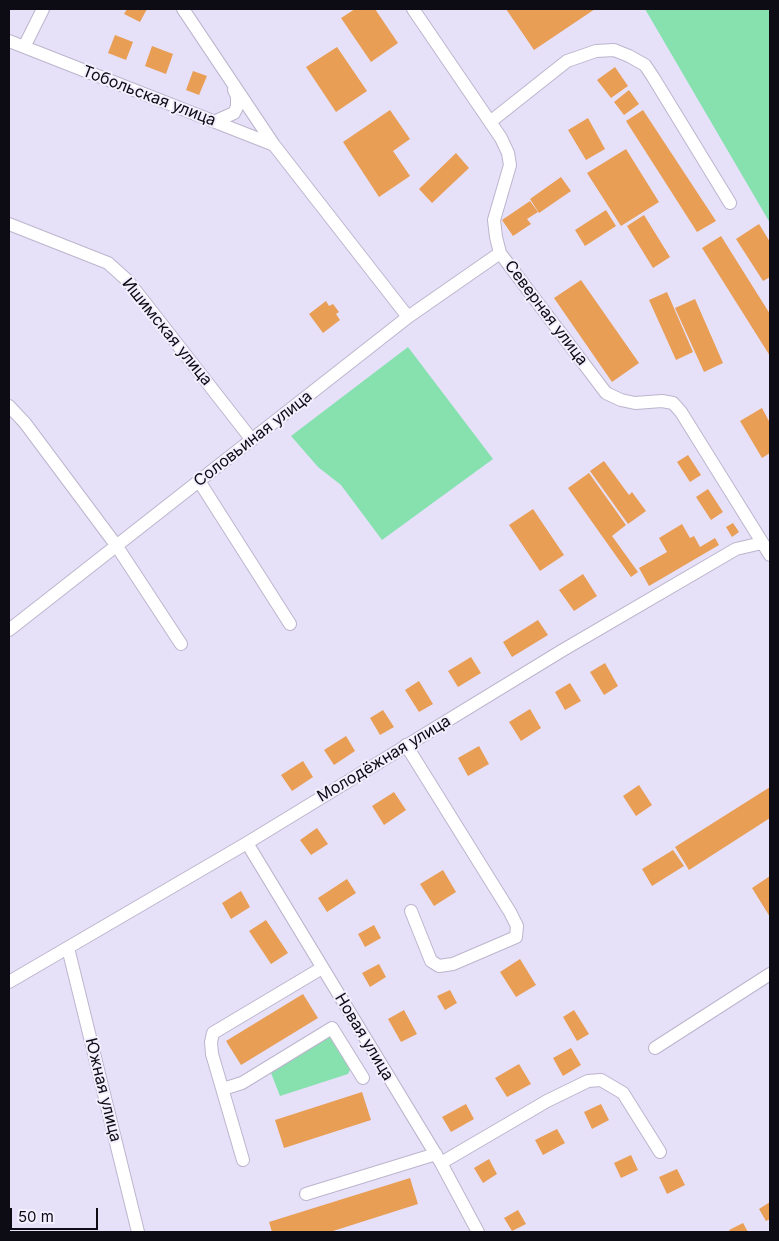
<!DOCTYPE html>
<html>
<head>
<meta charset="utf-8">
<style>
  body { margin:0 }
  #map { position:relative; width:779px; height:1241px; overflow:hidden; background:#e7e0f9; font-family:Inter,sans-serif }
  canvas { display:block }
  .frame { position:absolute; inset:0; border:10px solid #0d0b13; pointer-events:none }
  .scale { position:absolute; left:10px; top:1208px; width:88px; height:22px; box-sizing:border-box; border:2px solid #0d0b13; border-top:0; padding-left:6px; font-size:15px; line-height:18px; white-space:nowrap; color:#0d0b13; -webkit-text-stroke:4px #f3effe; paint-order:stroke }
</style>
</head>
<body>
<div id="map">
<canvas width="779" height="1241"></canvas>
<div class="frame"></div>
<div class="scale">50 m</div>
</div>
<script>
const context = document.querySelector('canvas').getContext('2d');
context.lineJoin = 'round';
function fillPath(path, color) { context.fillStyle = color; context.fill(path, 'evenodd'); }
const poly = rows => new Path2D(rows.map(r => 'M' + r).join(''));
function strokePath(path, color, width, dash) { context.strokeStyle = color; context.lineWidth = width; context.lineCap = dash ? 'butt' : 'round'; context.setLineDash(dash || []); context.stroke(path); }
function drawText(font, color, halo, rows, align = 'center') {
  context.font = font + ' Inter,sans-serif'; context.lineWidth = 4; context.setLineDash([]); context.textBaseline = 'middle'; context.strokeStyle = halo; context.fillStyle = color; for (const [text, x, y, turn = 0] of rows) {
    context.save(); context.translate(x, y); context.rotate((+turn || 0) * Math.PI / 180); context.textAlign = isNaN(turn) ? turn : align; if (halo) context.strokeText(text, 0, 0); context.fillText(text, 0, 0); context.restore();
  }
}
const green = poly([
  [645,9,770,9,770,223],
  [408,347,493,459,382,540,341,485,318,467,291,436],
  [331,1033,351,1068,348,1074,280,1096,271,1073]
]);
const building = poly([
  [127,9,147,9,140,22,124,14],
  [355,9,375,9,398,43,371,62,341,18],
  [506,9,595,9,534,50],
  [115,35,133,42,126,60,108,53],
  [152,46,173,54,166,74,145,66],
  [337,47,367,91,336,112,306,67],
  [615,67,628,86,611,98,597,80],
  [193,71,207,76,199,95,186,90],
  [629,90,639,104,624,115,614,102],
  [390,110,410,139,393,151,410,176,379,197,343,142],
  [643,110,716,221,697,232,626,121],
  [588,118,605,149,586,160,568,130],
  [626,149,659,202,621,226,587,173],
  [456,153,469,168,432,203,419,189],
  [561,177,571,191,539,213,530,199],
  [530,201,538,212,527,219,531,224,513,236,502,220],
  [606,210,616,226,585,246,575,230],
  [644,215,670,257,653,268,627,226],
  [759,224,770,242,770,277,763,281,736,239],
  [721,236,770,314,770,356,702,248],
  [581,280,639,363,612,382,554,298],
  [667,292,693,352,676,360,649,300],
  [695,299,723,363,704,372,675,308],
  [326,301,329,306,333,304,339,312,336,314,340,320,323,333,309,314],
  [762,408,770,423,770,453,762,458,740,421],
  [688,455,701,475,690,482,677,462],
  [604,461,629,495,632,492,646,511,628,524,590,471],
  [589,473,626,525,612,536,638,572,631,577,568,488],
  [708,489,723,512,711,520,696,497],
  [533,509,564,555,540,571,509,525],
  [733,523,739,532,732,537,726,527],
  [682,524,690,538,694,536,700,547,715,538,719,545,649,586,639,568,667,552,659,538],
  [583,574,597,596,574,611,559,590],
  [538,620,548,635,512,657,503,642],
  [471,657,481,673,458,687,448,671],
  [605,663,618,686,604,695,590,672],
  [419,681,433,704,419,712,405,690],
  [570,683,581,701,565,710,555,692],
  [530,709,541,728,521,741,509,722],
  [383,710,394,727,380,735,370,718],
  [346,736,355,751,334,765,324,750],
  [479,746,489,764,468,776,458,758],
  [303,761,313,777,292,791,281,775],
  [639,785,652,805,636,816,623,796],
  [770,787,770,818,689,870,675,847],
  [394,792,406,810,384,825,372,806],
  [317,828,328,844,311,855,300,840],
  [673,850,684,866,652,886,642,869],
  [443,870,456,892,434,906,420,884],
  [770,876,770,917,752,888],
  [347,879,356,893,327,912,318,898],
  [241,891,250,907,231,919,222,903],
  [266,920,288,953,271,964,249,931],
  [374,925,381,938,365,947,358,934],
  [520,959,536,985,516,997,500,972],
  [379,964,386,977,370,987,362,973],
  [450,990,457,1003,445,1010,437,996],
  [303,994,318,1018,241,1065,226,1041],
  [404,1010,417,1034,401,1042,388,1019],
  [574,1010,589,1034,577,1041,563,1017],
  [571,1048,581,1065,563,1076,553,1058],
  [519,1064,531,1084,507,1097,495,1078],
  [362,1092,371,1120,284,1148,275,1120],
  [466,1104,474,1119,451,1132,442,1117],
  [601,1104,609,1120,592,1129,584,1112],
  [557,1129,565,1143,543,1155,535,1140],
  [631,1155,638,1170,621,1178,614,1163],
  [489,1159,497,1174,483,1183,474,1168],
  [677,1169,685,1185,667,1194,659,1177],
  [410,1178,418,1204,330,1232,272,1232,269,1222],
  [770,1202,770,1219,766,1221,759,1209],
  [518,1210,526,1224,512,1231,504,1218],
  [743,1223,748,1232,730,1232,729,1230]
]);
const minor = poly([
  [183,9,274,145,408,317],
  [413,9,501,138,508,153,510,165,494,220,496,237,500,253,606,393,621,400,635,403,662,401,673,403,681,412,770,555],
  [9,41,274,145],
  [24,47,43,9],
  [216,121,234,113,237,107,237,96,234,90],
  [490,122,567,61,596,51,614,50,629,56,645,65,653,77,730,203],
  [9,224,108,263,128,281,252,440],
  [9,406,25,423,116,545,181,644],
  [199,481,290,624],
  [9,630,408,317,500,253],
  [406,745,510,912,517,926,516,937,453,964,439,966,431,961,411,911],
  [247,843,441,1163,478,1232],
  [68,948,138,1232],
  [9,982,247,843,563,650,736,549,762,543],
  [655,1048,770,974],
  [223,1089,242,1083,332,1028,363,1078],
  [243,1160,212,1054,211,1042,213,1033,322,968],
  [441,1163,547,1101,588,1081,601,1080,623,1093,660,1152],
  [306,1194,436,1154]
]);
const streetNames = [
  ["Тобольская улица",149,96,21],
  ["Северная улица",546,313,53],
  ["Ишимская улица",167,332,51],
  ["Соловьиная улица",253,439,-38],
  ["Молодёжная улица",384,759,-31],
  ["Новая улица",364,1037,59],
  ["Южная улица",103,1090,76]
];
fillPath(green, '#86e1af');
fillPath(building, '#e89e55');
strokePath(minor, '#bcb5cd', 14);
strokePath(minor, '#fff', 12);
drawText('16px', '#0d0b13', '#f3effe', streetNames);
</script>
</body>
</html>
